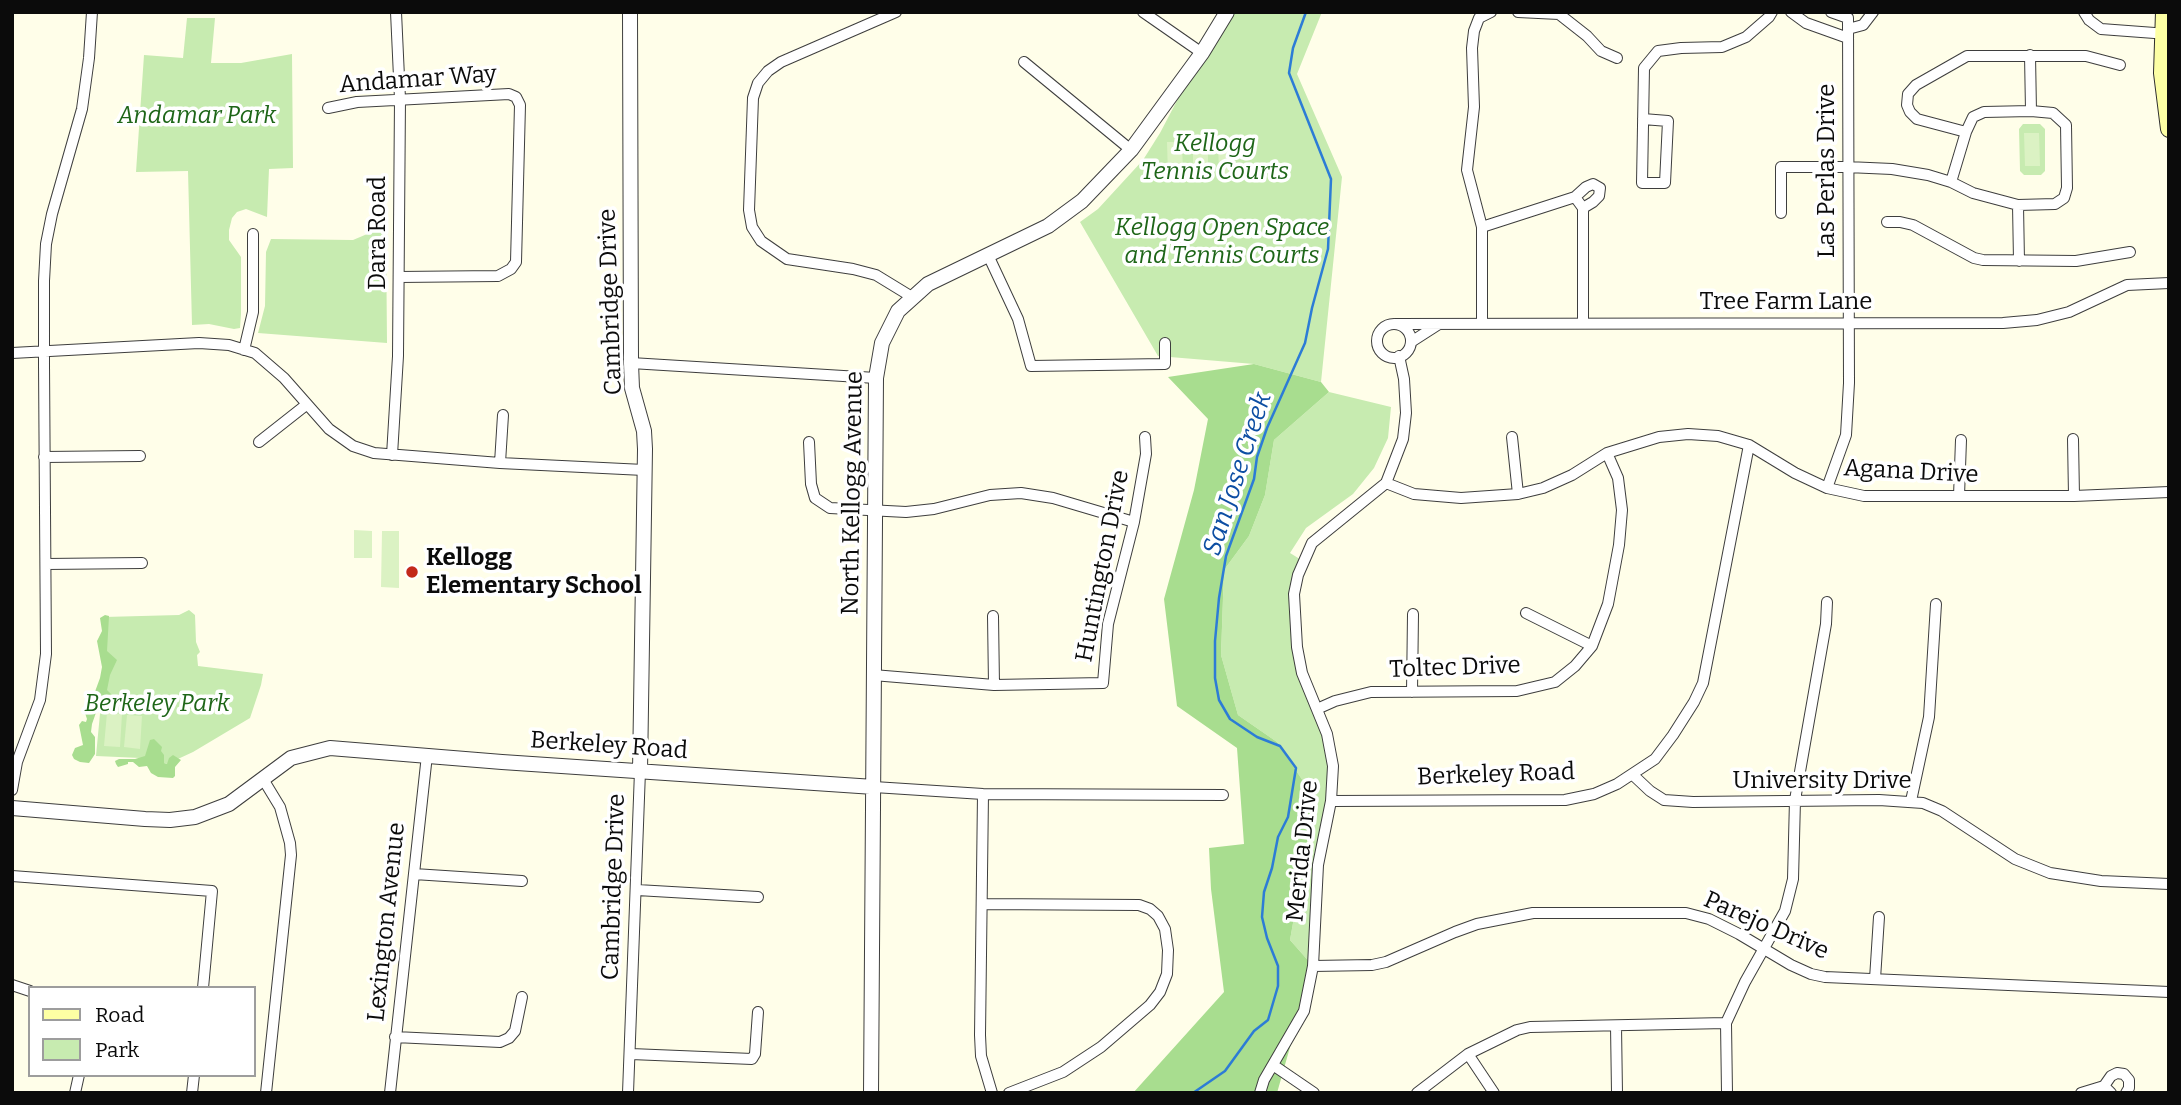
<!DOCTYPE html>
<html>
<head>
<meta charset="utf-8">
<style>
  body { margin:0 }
  #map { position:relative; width:2181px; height:1105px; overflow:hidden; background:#fffee9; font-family:Bitter,serif }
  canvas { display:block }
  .frame { position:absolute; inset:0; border:14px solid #0b0b0b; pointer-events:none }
  .legend { position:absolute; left:28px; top:986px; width:228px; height:91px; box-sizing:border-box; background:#fff; border:2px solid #9d9d9d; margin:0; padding:9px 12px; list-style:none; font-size:21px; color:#0b0b0b }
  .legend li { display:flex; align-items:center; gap:14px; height:35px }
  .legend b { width:35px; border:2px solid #9d9d9d }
</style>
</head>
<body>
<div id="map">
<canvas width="2181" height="1105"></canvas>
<div class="frame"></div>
<ul class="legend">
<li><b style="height:9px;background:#fdffa4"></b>Road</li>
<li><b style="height:19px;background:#c7ebb0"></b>Park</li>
</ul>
</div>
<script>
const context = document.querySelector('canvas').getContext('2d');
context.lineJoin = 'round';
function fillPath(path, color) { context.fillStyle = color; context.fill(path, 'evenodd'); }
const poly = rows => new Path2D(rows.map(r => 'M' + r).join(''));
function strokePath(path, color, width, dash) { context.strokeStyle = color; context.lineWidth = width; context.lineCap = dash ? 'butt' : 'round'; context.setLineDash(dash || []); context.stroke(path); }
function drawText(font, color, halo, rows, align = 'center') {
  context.font = font + ' Bitter,serif'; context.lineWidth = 7; context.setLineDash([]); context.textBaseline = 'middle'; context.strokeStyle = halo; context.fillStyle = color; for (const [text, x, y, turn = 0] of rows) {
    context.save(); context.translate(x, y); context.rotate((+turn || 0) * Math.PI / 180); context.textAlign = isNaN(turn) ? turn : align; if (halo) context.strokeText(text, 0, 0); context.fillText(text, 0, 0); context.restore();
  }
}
const green = poly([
  [1227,12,1322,12,1297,74,1342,177,1321,382,1254,364,1158,356,1080,222,1098,209,1143,160,1160,133,1202,53],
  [187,18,215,18,211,63,241,63,292,54,293,168,269,169,267,217,246,209,237,212,232,218,229,230,229,240,241,257,241,314,240,328,234,329,209,324,192,325,188,171,136,172,144,55,183,58],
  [2023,124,2040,124,2045,129,2045,171,2041,175,2024,175,2020,171,2019,129],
  [379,229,386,229,387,343,258,333,265,306,266,252,271,239,353,240],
  [1329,392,1391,407,1388,438,1374,468,1353,494,1306,528,1290,553,1303,561,1298,575,1297,647,1333,766,1322,836,1313,966,1290,940,1315,799,1277,742,1238,715,1221,655,1224,570,1249,536,1265,495,1274,440],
  [189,610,195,615,196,642,200,652,197,655,198,666,263,674,261,685,250,718,193,752,167,764,164,763,163,759,96,756,101,703,104,617,179,615]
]);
const forest = poly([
  [1254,364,1321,382,1329,392,1274,440,1265,495,1249,536,1224,570,1221,655,1238,715,1277,742,1315,799,1290,940,1313,966,1277,1093,1133,1093,1224,992,1211,889,1209,848,1244,844,1237,748,1177,706,1164,599,1194,490,1208,419,1168,377],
  [105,615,109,616,107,651,117,660,110,675,107,690,111,694,105,696,104,702,99,704,92,724,91,732,95,737,95,754,89,763,80,762,74,759,72,755,75,748,83,745,79,725,82,721,86,722,87,719,84,710,86,707,89,708,100,678,102,667,97,641,102,631,100,618],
  [154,739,162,747,161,751,164,755,164,763,167,764,169,758,173,755,181,760,175,767,175,776,173,778,158,777,151,773,147,766,139,767,133,762,128,762,128,764,118,767,116,764,115,761,119,759,135,759,145,756,150,740]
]);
const pitch = poly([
  [2024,133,2039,133,2040,166,2025,166],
  [1208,141,1208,175,1193,175,1193,142],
  [1218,141,1233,141,1234,174,1219,174],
  [1167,142,1182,142,1183,175,1168,175],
  [354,530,372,531,372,558,354,558],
  [382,531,399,531,399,588,381,587],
  [107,713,122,714,120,747,104,746],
  [127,715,142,716,140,749,124,747]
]);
const stream = poly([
  [1193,1093,1225,1071,1254,1031,1268,1020,1278,986,1278,966,1267,938,1262,917,1264,892,1272,868,1278,837,1288,817,1296,768,1280,746,1257,737,1230,719,1219,700,1215,678,1215,641,1219,598,1226,556,1254,479,1257,457,1267,428,1305,343,1312,308,1328,249,1331,179,1289,73,1293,48,1306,12]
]);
const minor = poly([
  [896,12,781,62,768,71,758,83,753,98,749,210,752,227,761,241,787,259,853,269,876,275,912,297],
  [1143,12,1202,53],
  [1518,12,1559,14,1587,36,1601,51,1617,58],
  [1791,12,1806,23,1848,38],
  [2084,12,2089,20,2101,29,2168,34],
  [1848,29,1863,25,1873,12],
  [2030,55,2031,111],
  [1024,62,1131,150],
  [328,108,357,102,509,94,516,97,520,105,516,262,511,269,498,276,399,277],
  [2031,111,2053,113,2066,125,2067,188,2064,198,2055,204,2018,205,1973,193,1951,182,1966,132,1973,117,1984,112,2031,111],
  [1643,119,1668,121,1665,183,1642,183,1644,68,1658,51,1681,48,1722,47,1746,37,1769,17,1772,12],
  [1966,132,1917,119,1910,112,1907,105,1908,94,1916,85,1967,56,2086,56,2120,65],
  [1575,197,1586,187,1593,184,1600,188,1599,196,1593,202,1583,208],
  [2018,205,2019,261],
  [1781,213,1781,167,1847,167,1892,169,1928,175,1951,182],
  [1887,222,1900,222,1913,225,1974,258,1983,260,2076,261,2130,252],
  [1482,227,1575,197,1583,208,1583,323],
  [988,255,1018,319,1031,366,1165,364,1165,343],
  [1396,324,2003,323,2037,320,2069,312,2127,285,2169,283],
  [1482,324,1482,227,1467,170,1474,107,1472,48,1474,31,1479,18,1491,12],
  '1377 341a17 17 0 1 1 34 0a17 17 0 1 1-34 0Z',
  [1411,342,1439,324],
  [244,350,253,312,253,234],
  [12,353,199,343,229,345,255,353,284,378,329,429,353,446,374,453,500,463,644,470],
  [631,363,876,378],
  [1512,437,1518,494],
  [2073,439,2074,496],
  [259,442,306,405],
  [809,442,811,484,815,498,830,508,906,512,934,509,990,495,1021,493,1053,498,1134,522],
  [392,455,398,356,400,99,396,12],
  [44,457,140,456],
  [500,463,503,415],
  [1386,483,1414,494,1461,498,1518,494,1543,488,1572,475,1607,453,1659,437,1688,434,1718,436,1749,445,1795,473,1827,488,1864,496,2074,496,2169,492],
  [1827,488,1846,435,1849,383,1848,18,1831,12],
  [1959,496,1961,440],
  [46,564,142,563],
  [1526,613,1592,646],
  [993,616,994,685],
  [873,675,994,685,1103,683,1108,624,1134,522,1146,454,1145,437],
  [1412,692,1413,614],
  [1317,709,1335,701,1371,692,1517,691,1555,682,1575,666,1592,646,1608,604,1619,545,1622,510,1618,478,1607,453],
  [1633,775,1650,791,1664,800,1693,802,1879,800,1923,803,1942,811,2015,859,2050,873,2101,881,2169,884],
  [263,779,280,807,290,843,291,855,266,1093],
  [874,787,983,794,1223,795],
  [12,790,17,762,40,700,46,654,44,364,44,281,46,244,52,214,82,109,89,58,92,12],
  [983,794,980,1035,981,1056,992,1093],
  [1331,801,1565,800,1594,794,1617,784,1655,759,1673,735,1694,702,1703,683,1749,445],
  [1911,801,1929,717,1936,604],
  [414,874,522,881],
  [12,876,212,891,203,988],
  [637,890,758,897],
  [982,904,1139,905,1150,909,1158,916,1165,929,1168,950,1167,974,1160,992,1150,1005,1101,1047,1063,1072,1009,1093],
  [1313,966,1372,965,1386,962,1455,932,1477,924,1533,913,1686,913,1709,919,1739,934,1791,965,1811,974,1825,977,2169,992],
  [1875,979,1879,917],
  [12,985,30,991],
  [1616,1026,1617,1093],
  [395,1037,500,1042,509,1038,515,1031,522,997],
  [631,1054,752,1059,755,1054,758,1012],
  [1468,1054,1494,1093],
  [1273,1065,1314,1093],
  [75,1093,79,1075],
  [192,1093,194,1075],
  [390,1093,427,755],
  [628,1093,640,771],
  [1260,1093,1264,1080,1304,1011,1313,966,1318,865,1331,801,1333,766,1327,734,1302,673,1297,647,1294,594,1298,575,1312,543,1386,483,1403,439,1406,413,1404,379,1399,356],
  [1417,1093,1468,1054,1517,1030,1530,1027,1726,1023],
  [1727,1093,1726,1023,1745,982,1785,911,1793,879,1795,800,1826,624,1827,602],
  [2081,1093,2104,1086],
  [2111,1093,2104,1086,2111,1076,2117,1073,2124,1074,2129,1080,2129,1088,2126,1093]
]);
const tertiary = poly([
  [630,12,631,363,632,388,644,431,645,449,640,771],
  [12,808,145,819,170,820,195,817,229,804,291,758,330,748,502,762,874,787],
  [871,1093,876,378,882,343,898,311,928,284,1048,226,1082,201,1131,150,1202,53,1227,12]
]);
const secondary = poly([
  [2164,12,2162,73,2169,129]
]);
const markers = [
  [412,572,7,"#c3291b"]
];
const streetNames = [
  ["Andamar Way",418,80,-4],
  ["Las Perlas Drive",1827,171,-90],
  ["Dara Road",378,233,-90],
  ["Cambridge Drive",611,302,-92],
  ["Tree Farm Lane",1786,302],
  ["Agana Drive",1911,472,3],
  ["North Kellogg Avenue",853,493,-89],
  ["Huntington Drive",1103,566,-79],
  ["Toltec Drive",1455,668,-2],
  ["Berkeley Road",609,746,4],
  ["Berkeley Road",1496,775,-2],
  ["University Drive",1822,781],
  ["Merida Drive",1303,851,-84],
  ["Cambridge Drive",614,887,-88],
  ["Lexington Avenue",387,922,-84],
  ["Parejo Drive",1766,926,24]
];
const parkNames = [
  ["Andamar Park",197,116],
  ["Kellogg",1215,144],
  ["Tennis Courts",1215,172],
  ["Kellogg Open Space",1222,228],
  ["and Tennis Courts",1222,256],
  ["Berkeley Park",157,704]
];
const poiNames = [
  ["Kellogg",426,558],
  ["Elementary School",426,586]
];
const waterNames = [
  ["San Jose Creek",1238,474,-72]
];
fillPath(green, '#c7ebb0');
fillPath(forest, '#a8dd8f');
fillPath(pitch, '#dbf2c3');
strokePath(stream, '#2c7cd6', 2.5);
strokePath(minor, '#3e3e3e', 12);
strokePath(tertiary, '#3e3e3e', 16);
strokePath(secondary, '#2d2d2d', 18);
strokePath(minor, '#fff', 10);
strokePath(tertiary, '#fff', 14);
strokePath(secondary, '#fdffa4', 16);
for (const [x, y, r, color] of markers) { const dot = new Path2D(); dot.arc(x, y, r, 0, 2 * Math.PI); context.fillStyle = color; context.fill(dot); strokePath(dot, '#fff', 2.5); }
drawText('24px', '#0b0b0b', '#fff', streetNames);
drawText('italic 24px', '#1e6618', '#fff', parkNames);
drawText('bold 24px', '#0b0b0b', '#fff', poiNames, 'left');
drawText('italic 26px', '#0d4ea3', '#fff', waterNames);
</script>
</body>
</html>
